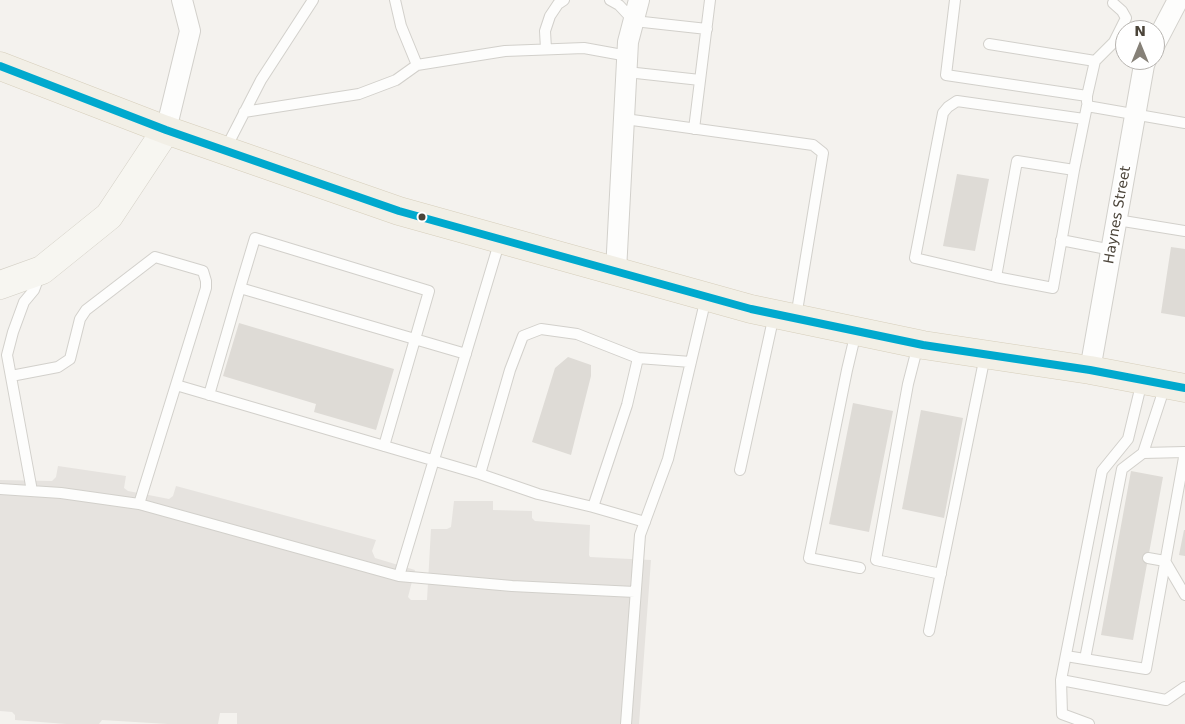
<!DOCTYPE html>
<html>
<head>
<meta charset="utf-8">
<style>
  body { margin:0 }
  #map { position:relative; width:1185px; height:724px; overflow:hidden; background:#f4f2ee; font-family:"DejaVu Sans",sans-serif }
  canvas { display:block }
  .north { position:absolute; left:1115px; top:20px; width:50px; height:50px; box-sizing:border-box; background:#fff; border:1px solid #b7b4b0; border-radius:50%; rotate:0deg; font-size:14px; font-weight:700; line-height:20px; text-align:center; color:#4b4439 }
  .north::after { content:''; display:block; margin:auto; width:18px; height:22px; background:#868178; clip-path:polygon(50% 0,100% 100%,50% 72%,0 100%) }
</style>
</head>
<body>
<div id="map">
<canvas width="1185" height="724"></canvas>
<div class="north">N</div>
</div>
<script>
const context = document.querySelector('canvas').getContext('2d');
context.lineJoin = 'round';
function fillPath(path, color) { context.fillStyle = color; context.fill(path, 'evenodd'); }
const poly = rows => new Path2D(rows.map(r => 'M' + r).join(''));
function strokePath(path, color, width, dash) { context.strokeStyle = color; context.lineWidth = width; context.lineCap = dash ? 'butt' : 'round'; context.setLineDash(dash || []); context.stroke(path); }
function drawText(font, color, halo, rows, align = 'center') {
  context.font = font + ' "DejaVu Sans",sans-serif'; context.lineWidth = 4.5; context.setLineDash([]); context.textBaseline = 'middle'; context.strokeStyle = halo; context.fillStyle = color; for (const [text, x, y, turn = 0] of rows) {
    context.save(); context.translate(x, y); context.rotate((+turn || 0) * Math.PI / 180); context.textAlign = isNaN(turn) ? turn : align; if (halo) context.strokeText(text, 0, 0); context.fillText(text, 0, 0); context.restore();
  }
}
const parking = poly([
  [58,466,126,476,124,488,128,491,169,499,173,496,176,486,376,540,372,551,375,558,415,570,408,597,411,600,427,600,431,529,447,529,451,527,454,501,493,501,493,510,532,511,532,518,535,521,590,525,589,555,590,557,651,560,639,724,237,724,237,713,220,713,218,724,168,724,102,720,99,724,66,724,15,720,15,715,12,712,0,711,0,480,52,481,56,477]
]);
const building = poly([
  [957,174,989,179,975,251,943,246],
  [1171,247,1185,249,1185,317,1161,313],
  [239,323,394,369,376,430,314,412,316,404,223,376],
  [568,357,591,365,591,376,571,455,532,442,555,368],
  [853,403,893,411,869,532,829,524],
  [921,410,963,418,944,518,902,509],
  [1131,471,1163,477,1133,640,1101,635],
  [1184,530,1185,530,1185,556,1179,555]
]);
const service = poly([
  [395,0,401,26,417,65],
  [610,0,619,5,634,21,707,29],
  [955,0,946,75,1087,96],
  [989,44,1095,61],
  [546,49,545,31,550,16,558,4,564,0],
  [627,72,700,80],
  [1087,102,1087,96,1095,61,1114,42,1126,18,1122,11,1113,3],
  [244,112,359,94,396,80,417,65,505,51,584,48,628,56],
  [625,119,813,145,823,153,796,317],
  [694,129,710,0],
  [225,150,261,80,313,0],
  [1074,170,1053,288,996,277,1017,161,1074,170,1087,106,1185,123],
  [1117,220,1185,231],
  [1061,240,1112,250],
  [996,277,915,258,943,113,948,107,957,101,1084,119],
  [240,288,255,238,429,291,384,446],
  [856,332,847,370,809,558,860,568],
  [918,345,908,384,876,560,941,574],
  [638,358,691,362],
  [11,376,58,367,70,359,80,319,86,310,155,257,203,271,206,281,206,288,139,504],
  [176,385,480,474,538,494,593,507,645,522],
  [1165,386,1143,453,1185,452],
  [209,395,240,288,466,354],
  [740,470,774,315],
  [480,474,510,370,523,336,541,329,577,334,638,358,627,405,593,507],
  [0,489,61,493,139,504,399,576,512,586,635,592],
  [32,491,7,355,13,332,24,302,34,290,40,274],
  [1148,558,1165,561,1185,595],
  [399,576,500,240],
  [929,631,985,356],
  [1066,656,1146,669,1185,452],
  [1085,659,1122,469,1143,453],
  [1061,680,1166,700,1185,687],
  [626,724,640,535,668,459,706,298],
  [1089,724,1062,714,1061,680,1102,471,1128,439,1142,381]
]);
const minor = poly([
  [1155,44,1178,0],
  [166,130,190,31,182,0],
  [616,271,628,42,639,0],
  [1090,370,1144,65,1146,60]
]);
const secondary = poly([
  [0,285,42,270,109,216,166,130]
]);
const primary = poly([
  [0,66,166,130,399,211,751,309,923,345,1090,370,1185,388]
]);
const bus1 = poly([
  [0,66,166,130,399,211,751,309,923,345,1090,370,1185,388]
]);
const markers = [
  [422,217,4.5,"#4b4439"]
];
const streetNames = [
  ["Haynes Street",1118,215,-80]
];
fillPath(parking, '#e6e3df');
fillPath(building, '#dedbd6');
strokePath(service, '#d2d0cb', 12);
strokePath(minor, '#d2d0cb', 22);
strokePath(secondary, '#d3cfc5', 29);
strokePath(primary, '#d6cebb', 29);
strokePath(service, '#fdfdfc', 10);
strokePath(minor, '#fdfdfc', 20);
strokePath(secondary, '#f7f6f1', 28);
strokePath(primary, '#f2efe6', 28);
strokePath(bus1, '#00a9ce', 8);
for (const [x, y, r, color] of markers) { const dot = new Path2D(); dot.arc(x, y, r, 0, 2 * Math.PI); context.fillStyle = color; context.fill(dot); strokePath(dot, '#fff', 2); }
drawText('14px', '#4b4439', '#fff', streetNames);
</script>
</body>
</html>
